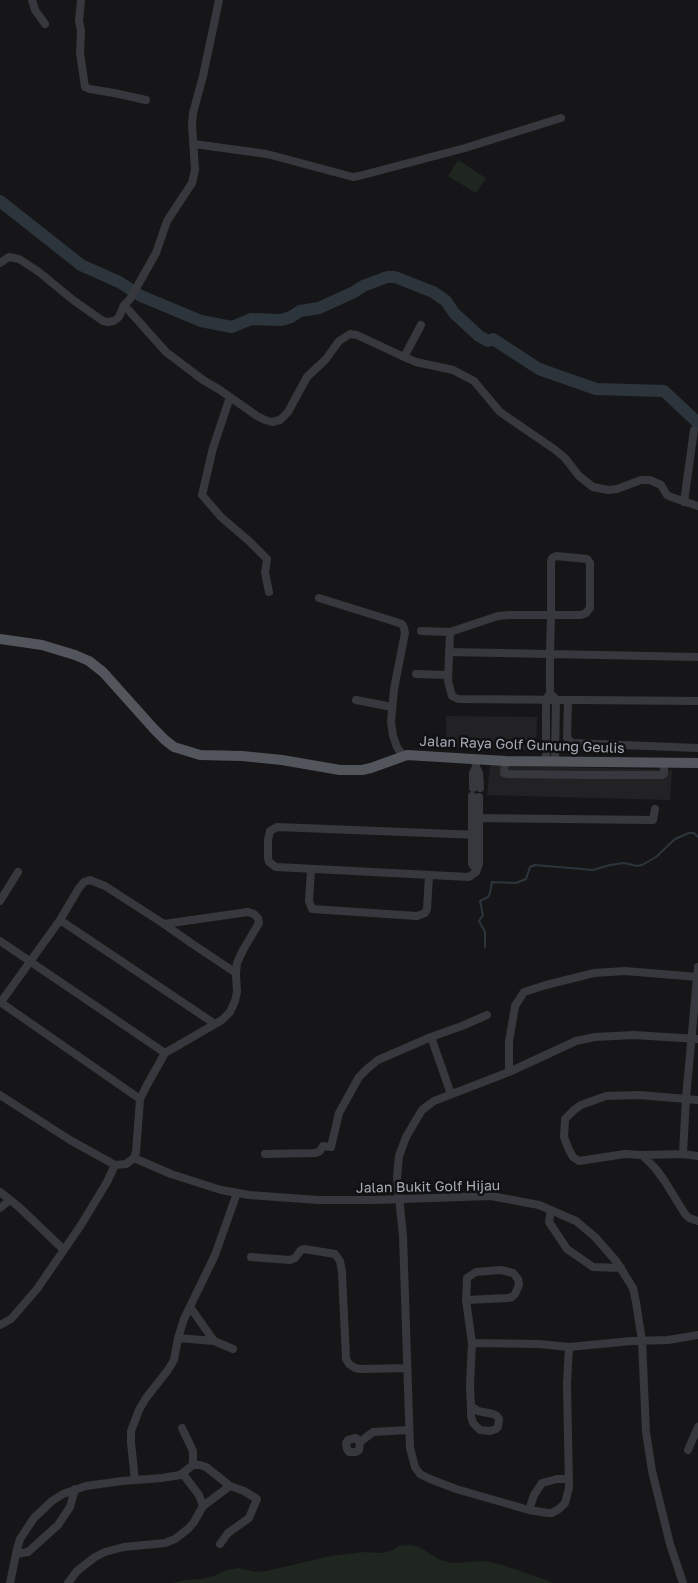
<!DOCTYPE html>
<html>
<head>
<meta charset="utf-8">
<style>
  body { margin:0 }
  canvas { display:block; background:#161618 }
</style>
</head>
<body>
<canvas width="698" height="1583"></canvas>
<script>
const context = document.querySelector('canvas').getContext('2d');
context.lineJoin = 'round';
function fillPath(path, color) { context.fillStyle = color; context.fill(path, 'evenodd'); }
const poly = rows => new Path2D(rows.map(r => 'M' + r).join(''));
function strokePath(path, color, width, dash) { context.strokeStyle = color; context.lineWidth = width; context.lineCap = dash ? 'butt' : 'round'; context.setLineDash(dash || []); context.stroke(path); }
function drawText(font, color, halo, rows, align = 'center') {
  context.font = font + ' "Golos Text",sans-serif'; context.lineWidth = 5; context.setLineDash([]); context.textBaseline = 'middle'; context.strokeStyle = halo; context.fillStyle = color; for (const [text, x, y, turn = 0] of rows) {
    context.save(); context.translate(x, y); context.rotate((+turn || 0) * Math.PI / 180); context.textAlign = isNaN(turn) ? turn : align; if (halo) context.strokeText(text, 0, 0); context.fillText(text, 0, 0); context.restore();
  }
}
const built = poly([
  [446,716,537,717,536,750,446,748],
  [490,765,672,770,670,800,487,795]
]);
const green = poly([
  [458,160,486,178,476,193,448,176],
  [410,1545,419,1547,440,1560,452,1563,485,1561,503,1565,554,1583,173,1583,185,1580,202,1579,214,1576,227,1570,238,1568,255,1572,266,1571,331,1556,365,1552,381,1553,391,1551,399,1546]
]);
const stream = poly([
  [485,947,485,932,479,921,483,915,480,901,488,897,490,893,492,882,516,883,526,879,530,867,535,865,593,870,610,865,624,863,637,866,642,865,656,857,675,839,689,833,694,833,698,837]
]);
const river = poly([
  [0,201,81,265,119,282,141,296,201,321,232,327,251,319,281,320,291,317,300,311,319,308,354,292,363,286,387,277,395,277,433,292,446,301,454,313,479,336,488,341,493,339,539,369,596,389,664,391,698,423]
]);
const minor = poly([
  [32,0,35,10,45,24],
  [81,0,79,21,81,31,80,53,85,87,90,89,114,93,146,100],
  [194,144,267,154,353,177,359,176,465,148,561,118],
  [0,263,9,257,19,259,39,272,73,300,103,321,108,322,114,321,119,317,124,305,130,299,156,253,167,221,192,183,195,170,192,125,193,113,203,76,219,0],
  [124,305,166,352,203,380,220,390,257,416,265,420,272,422,280,420,288,412,307,377,326,359,339,341,350,334,357,335,404,357,416,362,453,370,474,381,500,412,554,449,565,458,579,476,593,487,608,490,617,489,641,480,650,480,661,485,667,495,671,497,698,506],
  [404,357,421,325],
  [230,397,213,448,202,495,221,517,249,541,267,559,265,573,269,592],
  [684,502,694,430],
  [319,598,393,621,402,624,404,628,405,633,394,689,391,722,393,736,397,747,403,756],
  [421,631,450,632,498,616,509,615,581,615,586,613,590,608,590,563,587,559,556,556,552,558,551,562,551,615,550,654,550,693,546,700,546,761],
  [450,632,448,681,452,696,458,699,698,701],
  [449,652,698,657],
  [416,674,448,675],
  [553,696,556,700,555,761],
  [356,700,392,707],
  [568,701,567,738,572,743,698,748],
  [505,761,504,773,507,774,589,775,662,775,664,774,664,762],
  [476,767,479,773,480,788],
  [473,788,473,773,476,767,476,760],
  [472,796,472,864,476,869],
  [472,818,653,820,655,809],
  [479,835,277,827,270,831,268,840,268,858,269,862,276,867,469,877,476,872,479,864,479,797],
  [311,869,309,901,312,909,417,916,425,913,427,909,429,876],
  [0,901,18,872],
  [60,920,215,1024],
  [0,941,165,1053],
  [698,967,686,1098,683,1154,642,1155,655,1168,664,1180,685,1214,689,1218,698,1221],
  [0,1002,140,1099],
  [1,1002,60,920,79,888,84,882,90,880,105,886,164,924,191,943,236,973],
  [431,1037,451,1094],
  [509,1072,509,1042,515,1006,524,992,546,985,594,973,625,971,698,977],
  [0,1095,70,1140,115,1165],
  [265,1154,315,1153,320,1151,323,1146,331,1147,339,1113,359,1077,368,1068,378,1060,431,1037,462,1026,487,1015],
  [683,1154,698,1156],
  [642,1155,625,1154,579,1161,573,1157,569,1150,564,1137,565,1119,574,1110,581,1105,606,1096,639,1095,698,1100],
  [134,1158,171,1174,221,1190,249,1195,318,1200,373,1200,491,1196,539,1205,576,1221,595,1237,616,1261,633,1288,636,1302,642,1341,646,1432,652,1471,670,1544,683,1583],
  [0,1192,19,1207,64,1250],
  [0,1208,10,1200],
  [551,1210,549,1222,567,1249,593,1267,621,1268],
  [251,1257,290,1260,295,1258,301,1250,304,1249,335,1254,340,1261,342,1272,346,1359,349,1364,355,1368,361,1369,407,1368],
  [466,1300,467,1278,476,1272,501,1270,513,1273,518,1279,519,1285,515,1294,512,1297,508,1298,466,1300,472,1343,470,1385,471,1406,471,1416,473,1423,480,1430,490,1431,496,1429,498,1427,499,1419,497,1416,493,1414,478,1411,471,1406],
  [190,1307,214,1341],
  [0,1325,11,1319,37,1289,81,1225,107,1182,115,1165,126,1164,134,1158,136,1152,140,1099,147,1085,165,1053,222,1020,230,1012,235,1001,237,992,236,973,237,963,243,950,259,923,258,918,254,914,248,912,164,924],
  [472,1343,539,1344,569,1347,632,1341,668,1340,698,1335],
  [569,1347,567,1383,569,1488,565,1503,559,1509,552,1513,548,1513,529,1510,456,1489,430,1479,420,1474,415,1467,410,1448,403,1236,397,1177,399,1156,406,1137,422,1110,434,1101,509,1072,576,1041,595,1037,634,1035,698,1039],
  [233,1349,214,1341,178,1338,184,1319,215,1255,237,1193],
  [182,1428,193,1451,193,1465],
  [360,1442,356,1438,348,1440,346,1443,347,1449,349,1452,356,1452,359,1450,360,1442,373,1432,409,1430],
  [688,1450,698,1427],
  [135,1480,131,1443,131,1431,139,1410,146,1398,168,1370,174,1360,178,1338],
  [203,1506,230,1486],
  [529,1510,534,1495,542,1483,557,1479,568,1479],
  [16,1554,28,1552,58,1525,70,1507,75,1489],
  [10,1583,17,1549,20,1539,34,1518,52,1501,63,1494,86,1486,122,1481,162,1478,180,1475,193,1465,200,1465,206,1467,230,1486,244,1491,257,1499,249,1518,228,1533,220,1544],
  [68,1583,77,1571,95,1557,105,1552,124,1547,165,1543,175,1539,188,1529,194,1522,203,1506,199,1495,183,1474]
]);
const major = poly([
  [0,639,42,645,75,655,89,661,103,672,154,729,165,740,174,747,200,755,242,756,282,760,340,770,362,770,371,768,407,755,505,761,698,763]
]);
const streetNames = [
  ["Jalan Raya Golf Gunung Geulis",522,745,2],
  ["Jalan Bukit Golf Hijau",428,1187,-1]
];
fillPath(built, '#222225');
fillPath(green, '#1e261f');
strokePath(stream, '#2c353c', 2);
strokePath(river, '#2c353c', 12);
strokePath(minor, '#37383d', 8);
strokePath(major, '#53555c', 10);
drawText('14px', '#a8adb8', '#111113', streetNames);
</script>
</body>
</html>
